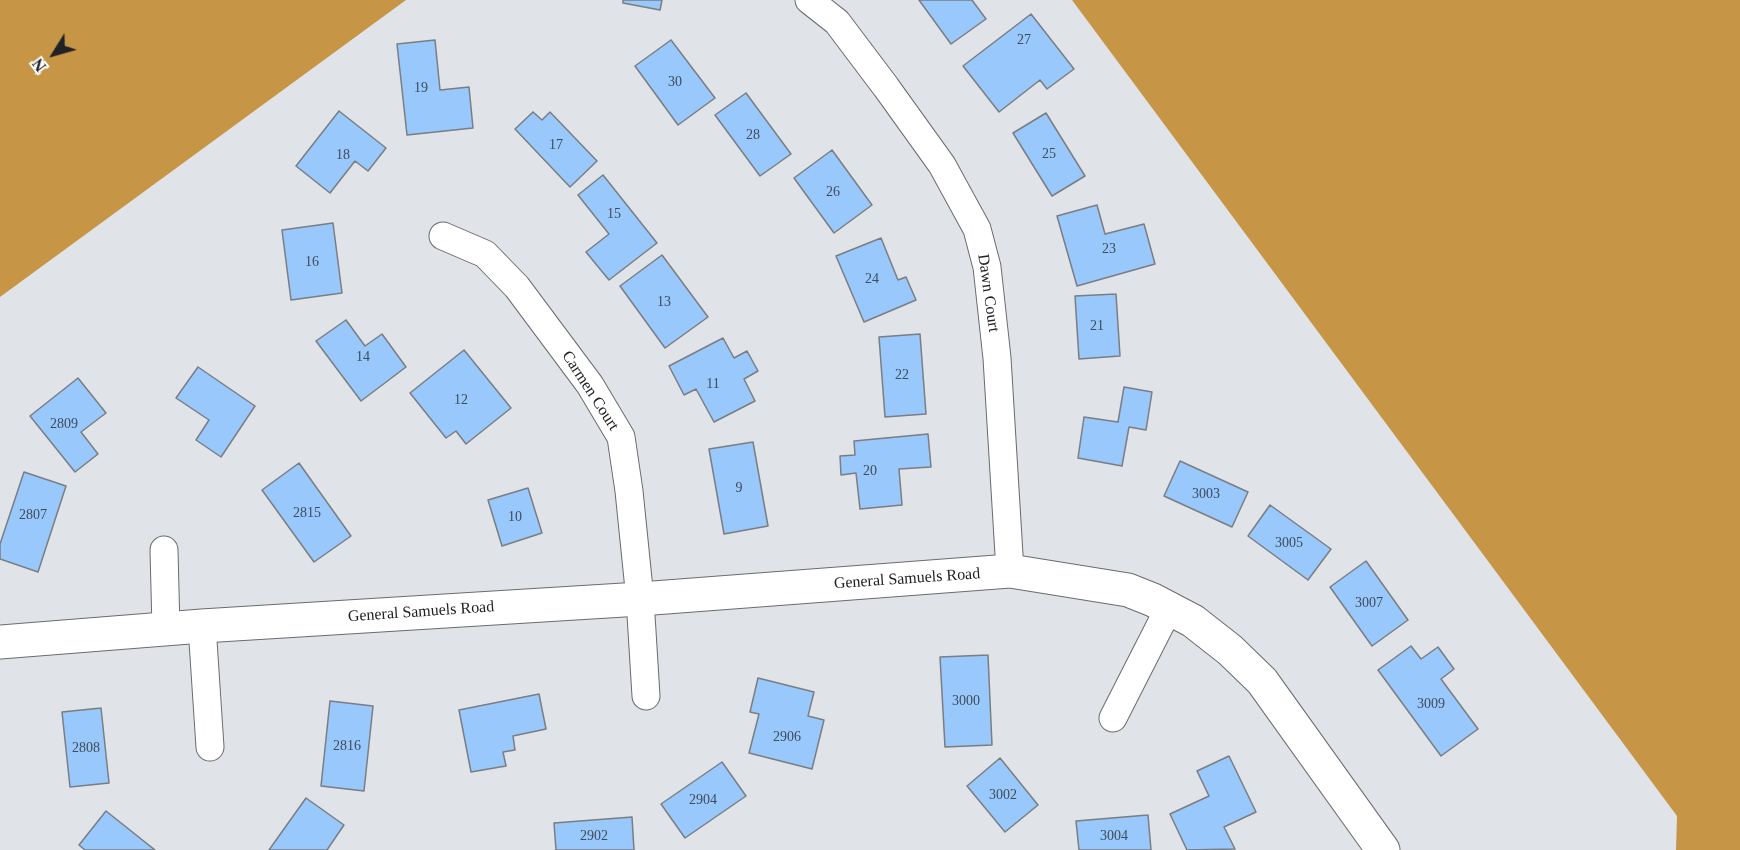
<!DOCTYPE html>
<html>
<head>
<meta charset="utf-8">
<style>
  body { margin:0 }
  #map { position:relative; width:1740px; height:850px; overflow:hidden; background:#e0e4e9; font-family:"Times New Roman",serif }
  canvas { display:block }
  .north { position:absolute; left:24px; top:24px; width:60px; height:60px; -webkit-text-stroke:4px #fff; paint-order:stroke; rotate:233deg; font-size:16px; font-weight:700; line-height:24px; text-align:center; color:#212224 }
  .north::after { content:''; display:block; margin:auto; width:21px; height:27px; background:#212224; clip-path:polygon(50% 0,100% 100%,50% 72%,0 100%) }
</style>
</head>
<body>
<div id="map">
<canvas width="1740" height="850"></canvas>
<div class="north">N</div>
</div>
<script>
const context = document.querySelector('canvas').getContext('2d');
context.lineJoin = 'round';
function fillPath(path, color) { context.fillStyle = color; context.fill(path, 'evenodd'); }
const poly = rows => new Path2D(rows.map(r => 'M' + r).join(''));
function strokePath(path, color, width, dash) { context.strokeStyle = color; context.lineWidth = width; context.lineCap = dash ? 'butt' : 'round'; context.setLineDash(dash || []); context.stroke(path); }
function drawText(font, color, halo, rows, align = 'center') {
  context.font = font + ' "Times New Roman",serif'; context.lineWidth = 4.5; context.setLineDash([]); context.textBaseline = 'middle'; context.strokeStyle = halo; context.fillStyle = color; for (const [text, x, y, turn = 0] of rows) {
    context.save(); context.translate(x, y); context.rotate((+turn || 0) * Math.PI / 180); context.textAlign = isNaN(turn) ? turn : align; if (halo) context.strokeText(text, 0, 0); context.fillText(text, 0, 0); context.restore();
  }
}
const forest = poly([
  [0,0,406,0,0,297],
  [1072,0,1740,0,1740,850,1676,850,1677,816]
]);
const building = poly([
  [623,0,662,0,660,10,623,3,623,0],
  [919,0,972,0,986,19,951,44,919,0],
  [1031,14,1074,69,1047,89,1040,80,999,112,963,66,1031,14],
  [435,40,440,90,469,87,473,128,407,135,397,44,435,40],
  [671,40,715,98,678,125,635,66,671,40],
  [746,93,791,154,760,176,715,115,746,93],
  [339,111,386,148,368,171,355,161,330,193,296,166,339,111],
  [533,112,542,120,550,112,597,161,570,187,515,129,533,112],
  [1046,113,1085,176,1052,196,1013,133,1046,113],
  [832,150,872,205,834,233,794,178,832,150],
  [603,175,657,243,609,280,586,252,609,234,578,195,603,175],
  [1097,205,1105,234,1144,224,1155,264,1077,286,1057,216,1097,205],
  [333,223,342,293,291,300,282,230,333,223],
  [881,238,898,280,906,277,916,300,864,322,836,256,881,238],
  [662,255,708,317,665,348,620,286,662,255],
  [1116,294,1120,356,1079,359,1075,296,1116,294],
  [346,320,365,346,382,334,406,367,361,401,316,341,346,320],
  [920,334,926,414,885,417,879,337,920,334],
  [723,338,734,358,747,351,758,371,744,379,755,401,714,422,696,389,684,395,669,366,723,338],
  [464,350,511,408,466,444,456,431,446,438,410,393,464,350],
  [198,367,255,406,221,457,196,440,209,420,176,398,198,367],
  [78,378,106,413,81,432,98,454,75,472,30,416,78,378],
  [1124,387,1152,392,1146,430,1129,427,1122,466,1078,458,1084,417,1118,422,1124,387],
  [928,434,931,467,899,469,902,505,860,509,856,473,841,475,840,456,855,455,854,441,928,434],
  [753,442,768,526,724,534,709,449,753,442],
  [1180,461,1248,492,1232,527,1164,496,1180,461],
  [299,463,351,536,314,562,262,490,299,463],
  [24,472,66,486,38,572,0,559,0,544,24,472],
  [528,488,542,533,502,546,488,500,528,488],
  [1270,505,1331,549,1308,580,1248,536,1270,505],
  [1366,561,1408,620,1372,646,1330,587,1366,561],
  [1411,646,1421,659,1438,647,1454,669,1441,679,1478,729,1441,756,1378,670,1411,646],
  [988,655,992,745,945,747,940,657,988,655],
  [758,678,814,692,808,716,824,720,812,769,749,753,759,714,750,712,758,678],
  [539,694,546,729,513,736,515,750,503,752,506,766,471,772,459,710,539,694],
  [330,701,373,706,364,791,321,786,330,701],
  [101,708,109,783,70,787,62,712,101,708],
  [1229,756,1256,812,1224,827,1235,849,1187,850,1170,814,1209,796,1197,771,1229,756],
  [1000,758,1038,805,1005,832,967,786,1000,758],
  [722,762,746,796,685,838,661,804,722,762],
  [306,798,344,825,327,850,269,850,306,798],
  [106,811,155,850,85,850,79,845,106,811],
  [1148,815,1151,850,1079,850,1076,821,1148,815],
  [632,817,634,850,556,850,554,823,632,817]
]);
const street = poly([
  [809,0,837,22,886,87,942,165,977,229,987,267,997,358,1010,571],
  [443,236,485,254,517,287,590,385,621,437,629,491,640,599,646,696],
  [164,550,166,629],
  [202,626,210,747],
  [1113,718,1169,608]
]);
const secondary = poly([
  [0,642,202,626,640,599,1010,571,1128,590,1153,600,1193,621,1230,650,1262,681,1383,850]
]);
const numberNames = [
  ["27",1024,40],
  ["30",675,82],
  ["19",421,88],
  ["28",753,135],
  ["17",556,145],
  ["25",1049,154],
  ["18",343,155],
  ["26",833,192],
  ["15",614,214],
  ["23",1109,249],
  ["16",312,262],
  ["24",872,279],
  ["13",664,302],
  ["21",1097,326],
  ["14",363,357],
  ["22",902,375],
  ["11",713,384],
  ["12",461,400],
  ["2809",64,424],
  ["20",870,471],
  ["9",739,488],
  ["3003",1206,494],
  ["2815",307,513],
  ["2807",33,515],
  ["10",515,517],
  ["3005",1289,543],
  ["3007",1369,603],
  ["3000",966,701],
  ["3009",1431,704],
  ["2906",787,737],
  ["2816",347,746],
  ["2808",86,748],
  ["3002",1003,795],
  ["2904",703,800],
  ["2902",594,836],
  ["3004",1114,836]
];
const streetNames = [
  ["Dawn Court",988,293,82],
  ["Carmen Court",590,391,57],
  ["General Samuels Road",907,579,-4],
  ["General Samuels Road",421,612,-4]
];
fillPath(forest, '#c69546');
fillPath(building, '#98c8fc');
strokePath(building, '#7a7d81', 1.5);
strokePath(street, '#686c6f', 29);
strokePath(secondary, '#686c6f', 35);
strokePath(street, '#fff', 27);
strokePath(secondary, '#fff', 33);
drawText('14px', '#3f4c5a', null, numberNames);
drawText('16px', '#212224', '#fff', streetNames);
</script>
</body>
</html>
